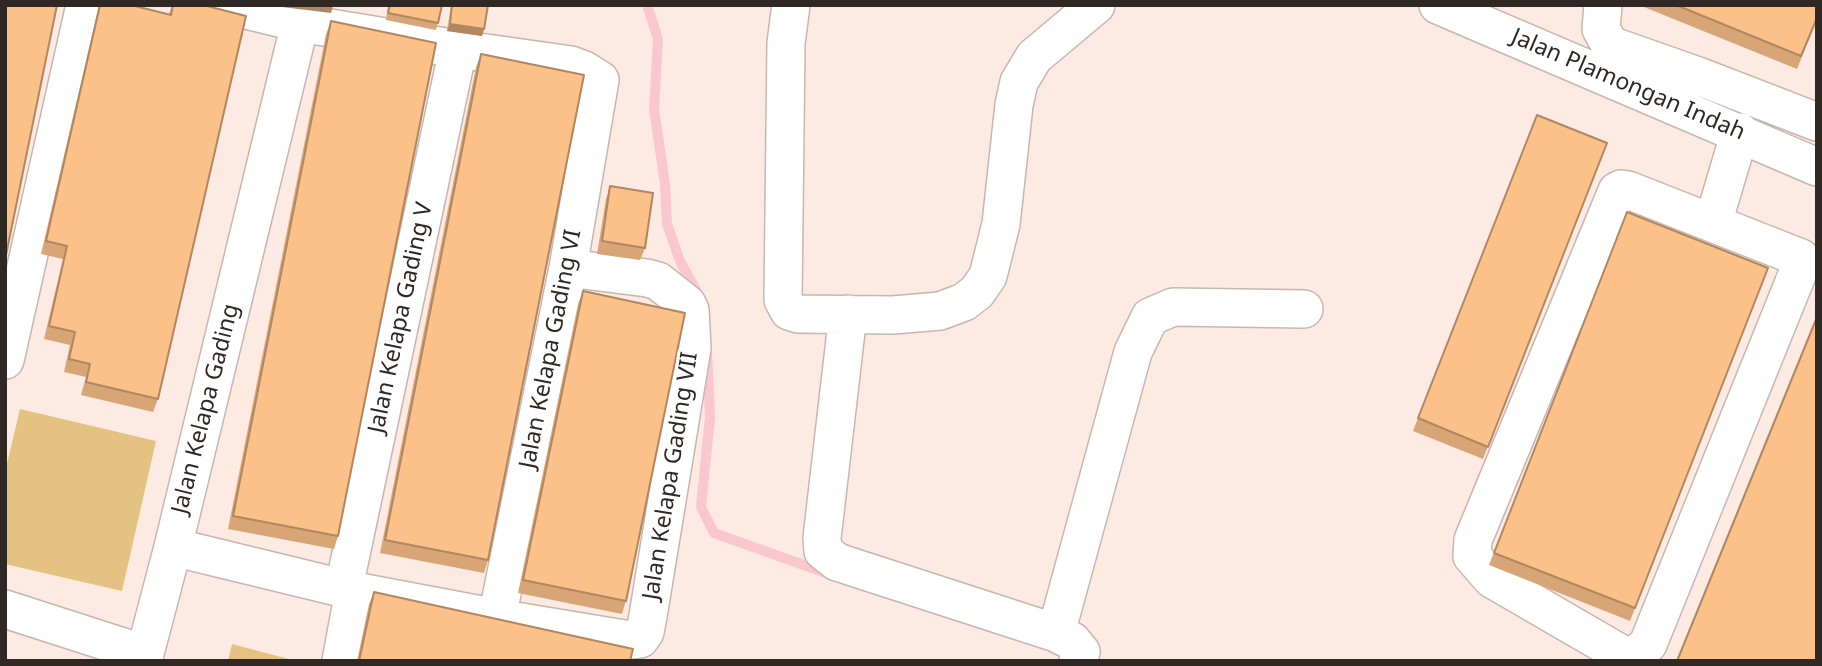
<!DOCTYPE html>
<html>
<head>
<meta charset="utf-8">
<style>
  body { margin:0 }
  #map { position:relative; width:1822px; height:666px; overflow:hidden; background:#fdeae2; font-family:"Noto Sans",sans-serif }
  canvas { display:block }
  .frame { position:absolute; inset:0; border:7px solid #2f2825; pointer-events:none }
</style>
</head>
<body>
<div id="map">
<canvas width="1822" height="666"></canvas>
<div class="frame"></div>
</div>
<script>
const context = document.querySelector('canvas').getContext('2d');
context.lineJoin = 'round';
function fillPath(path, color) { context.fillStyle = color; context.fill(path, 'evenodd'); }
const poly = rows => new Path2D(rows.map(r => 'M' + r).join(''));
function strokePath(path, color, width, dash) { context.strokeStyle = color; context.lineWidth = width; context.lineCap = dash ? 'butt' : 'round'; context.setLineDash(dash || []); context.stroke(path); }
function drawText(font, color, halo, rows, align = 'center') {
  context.font = font + ' "Noto Sans",sans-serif'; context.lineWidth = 6; context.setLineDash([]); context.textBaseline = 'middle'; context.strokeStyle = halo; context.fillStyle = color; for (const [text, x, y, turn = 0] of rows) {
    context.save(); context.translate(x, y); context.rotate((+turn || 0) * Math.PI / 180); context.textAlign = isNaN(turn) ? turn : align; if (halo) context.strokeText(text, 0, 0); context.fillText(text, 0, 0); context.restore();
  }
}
const green = poly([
  [20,409,156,441,122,591,5,564,5,472],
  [232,644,296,661,228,661]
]);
const stream = poly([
  [647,5,658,39,654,109,665,184,667,224,680,261,699,296],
  [707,350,710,417,701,507,714,533,829,574]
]);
const minor = poly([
  [226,5,300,23,458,49,571,65,584,70,600,80,568,268,497,618],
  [791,5,786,43,783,300,789,311,798,314,893,315,940,311,964,302,977,292,988,276,1001,224,1014,105,1019,82,1034,57,1096,5],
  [1438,5,1817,167],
  [1603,5,1601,29,1610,45,1698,76,1817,122],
  [1621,189,1628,190,1801,258,1801,265,1648,644,1636,655,1623,655,1492,579,1472,556,1473,540,1617,191,1621,189],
  [1713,223,1740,132],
  [848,314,822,538,823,551,837,562,1056,633,1072,641,1081,652,1078,661],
  [5,360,85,5],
  [173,547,354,591,497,618,630,640,640,639,645,632,648,616,692,348,690,310,687,304,658,281,647,278,568,268],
  [344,587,458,49],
  [5,609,145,654],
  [1056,633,1133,352,1150,317,1173,307,1304,309],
  [143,661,173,547,300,23],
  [341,661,354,591]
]);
const wall = poly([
  [99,5,131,5,169,14,172,5,203,5,158,399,153,412,81,395,86,377,64,372,70,345,44,339,63,259,41,254],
  [388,5,442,5,436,30,386,20],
  [451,5,488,5,484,29,482,36,447,31],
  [1639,5,1817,5,1817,19,1797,69],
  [331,21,338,536,334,549,228,529,326,34],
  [481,54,488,560,484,573,380,553,476,67],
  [1537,115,1607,143,1483,459,1413,431],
  [610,186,645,248,640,260,597,254,606,199],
  [1627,212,1768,268,1630,621,1489,565],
  [583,291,626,601,622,614,518,593,578,304],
  [374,592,630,661,357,661,369,604]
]);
const shadedWall = poly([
  [283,5,326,5,333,6,331,13,282,7],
  [450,24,484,29,482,36,447,31]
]);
const building = poly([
  [5,5,57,5,5,260,5,5],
  [100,5,131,5,171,15,173,5,203,5,246,16,158,399,86,382,90,364,69,359,75,332,49,326,67,246,46,241,100,5],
  [390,5,442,5,438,23,388,13,390,5],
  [452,5,488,5,484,29,450,24,452,5],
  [1676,5,1817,5,1817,18,1801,56,1676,5],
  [331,21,436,43,338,536,233,516,331,21],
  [481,54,584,75,488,560,385,540,481,54],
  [1537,115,1607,143,1488,447,1418,418,1537,115],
  [610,186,653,193,645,248,602,241,610,186],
  [1627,212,1768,268,1635,608,1494,553,1627,212],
  [583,291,685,313,626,601,523,580,583,291],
  [1817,317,1817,661,1677,661,1817,317],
  [374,592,633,649,630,661,359,661,374,592]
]);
const streetNames = [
  ["Jalan Plamongan Indah",1628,85,23],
  ["Jalan Kelapa Gading V",401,318,-78],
  ["Jalan Kelapa Gading VI",551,349,-79],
  ["Jalan Kelapa Gading",206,409,-76],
  ["Jalan Kelapa Gading VII",671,476,-81]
];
fillPath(green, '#e4c382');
strokePath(stream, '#fac7cf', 10);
strokePath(minor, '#c8b7af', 40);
strokePath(minor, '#fff', 37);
fillPath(wall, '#d8a676');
fillPath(shadedWall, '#b08760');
fillPath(building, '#fbc189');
strokePath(building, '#b08760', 2);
drawText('23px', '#2f2825', '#fff', streetNames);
</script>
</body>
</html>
